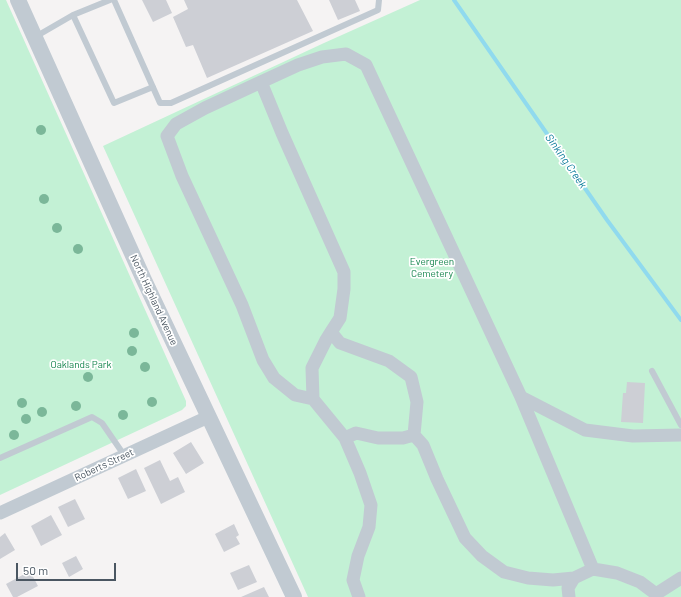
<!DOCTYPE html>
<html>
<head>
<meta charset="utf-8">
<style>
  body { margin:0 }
  #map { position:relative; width:681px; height:597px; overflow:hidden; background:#f5f3f3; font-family:Barlow,sans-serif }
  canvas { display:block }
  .scale { position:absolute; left:16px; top:563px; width:100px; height:18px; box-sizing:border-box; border:2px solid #4a5661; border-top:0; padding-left:5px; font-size:12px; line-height:14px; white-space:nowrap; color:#4a5661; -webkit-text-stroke:3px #fff; paint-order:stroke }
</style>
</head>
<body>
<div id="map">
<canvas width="681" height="597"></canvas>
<div class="scale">50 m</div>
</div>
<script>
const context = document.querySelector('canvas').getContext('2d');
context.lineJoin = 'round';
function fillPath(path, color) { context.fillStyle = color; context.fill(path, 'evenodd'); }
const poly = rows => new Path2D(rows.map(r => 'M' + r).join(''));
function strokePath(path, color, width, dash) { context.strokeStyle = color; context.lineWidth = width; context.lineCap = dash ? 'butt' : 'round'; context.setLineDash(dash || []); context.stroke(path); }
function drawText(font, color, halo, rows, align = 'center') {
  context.font = font + ' Barlow,sans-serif'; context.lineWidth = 3.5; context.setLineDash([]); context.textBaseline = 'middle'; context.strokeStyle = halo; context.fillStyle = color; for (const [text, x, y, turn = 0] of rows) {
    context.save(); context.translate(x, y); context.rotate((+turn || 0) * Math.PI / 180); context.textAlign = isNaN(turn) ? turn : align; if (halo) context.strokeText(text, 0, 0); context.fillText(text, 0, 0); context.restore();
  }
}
const green = poly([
  [0,0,6,0,186,401,186,406,182,410,0,495],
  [420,0,681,0,681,597,308,597,103,146,324,43]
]);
const stream = poly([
  [454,0,607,220,681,320]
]);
const building = poly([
  [142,0,166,0,172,13,153,22],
  [184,0,297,0,313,31,207,78,193,45,186,47,173,17,188,9],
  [329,0,355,0,360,11,338,20],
  [627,382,645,383,643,423,621,422,623,393,626,393],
  [191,442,204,463,186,474,173,453],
  [160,460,170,481,178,477,185,492,161,504,144,468],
  [136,469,146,491,128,499,118,478],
  [75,499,85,519,68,527,58,507],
  [51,515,62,535,41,546,31,526],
  [234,524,239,535,236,537,240,544,224,552,215,534],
  [5,533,15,550,0,559,0,537],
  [76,556,83,569,69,577,62,563],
  [249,565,257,582,238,590,230,573],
  [30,571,38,586,17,597,13,597,6,584],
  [264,587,269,597,241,597]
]);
const service = poly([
  [114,0,160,103,171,103,378,10,379,0],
  [73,15,114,103,153,87],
  [35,37,73,15,110,0],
  [652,371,681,425],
  [0,458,92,417,102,423,124,455]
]);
const minor = poly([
  [261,82,205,108,176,124,167,136,182,176,242,305,263,360,274,378,295,395,313,399],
  [331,332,340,343,389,361,411,377,417,402,414,435,403,438,378,438,356,433,345,438,313,399,312,368,326,340,331,332,340,318,344,289,344,272,282,133,261,82,298,65,322,57,346,54,366,65,521,397,585,430,633,436,681,435],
  [414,435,423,445,437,479,465,538,482,556,504,572,528,578,553,580,574,578,593,569,521,397],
  [345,438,360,473,371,505,369,527,358,556,353,580,359,597],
  [0,513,208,417],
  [593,569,617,573,640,582,656,594,681,578],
  [569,597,568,588,574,578]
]);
const tertiary = poly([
  [18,0,144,280,294,597]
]);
const trees = [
  [41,130],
  [44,199],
  [57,228],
  [78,249],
  [134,333],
  [132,351],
  [145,367],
  [88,377],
  [152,402],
  [22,403],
  [76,406],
  [42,412],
  [123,415],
  [26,419],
  [14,435]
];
const parkNames = [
  ["Evergreen",432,262],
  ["Cemetery",432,274],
  ["Oaklands Park",81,365]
];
const streetNames = [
  ["North Highland Avenue",154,300,65],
  ["Roberts Street",104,465,-25]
];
const waterNames = [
  ["Sinking Creek",566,161,55]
];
fillPath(green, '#c3f1d5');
strokePath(stream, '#90daee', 4);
fillPath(building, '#cdcfd5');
strokePath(service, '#c1cad2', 6);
strokePath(minor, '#c1cad2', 13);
strokePath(tertiary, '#c1cad2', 16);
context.fillStyle = '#7bb799';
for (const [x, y] of trees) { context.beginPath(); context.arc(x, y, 5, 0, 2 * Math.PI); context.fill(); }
drawText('10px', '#17864f', '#fff', parkNames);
drawText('10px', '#4a5661', '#fff', streetNames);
drawText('italic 11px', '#0c7c9b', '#fff', waterNames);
</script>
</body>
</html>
